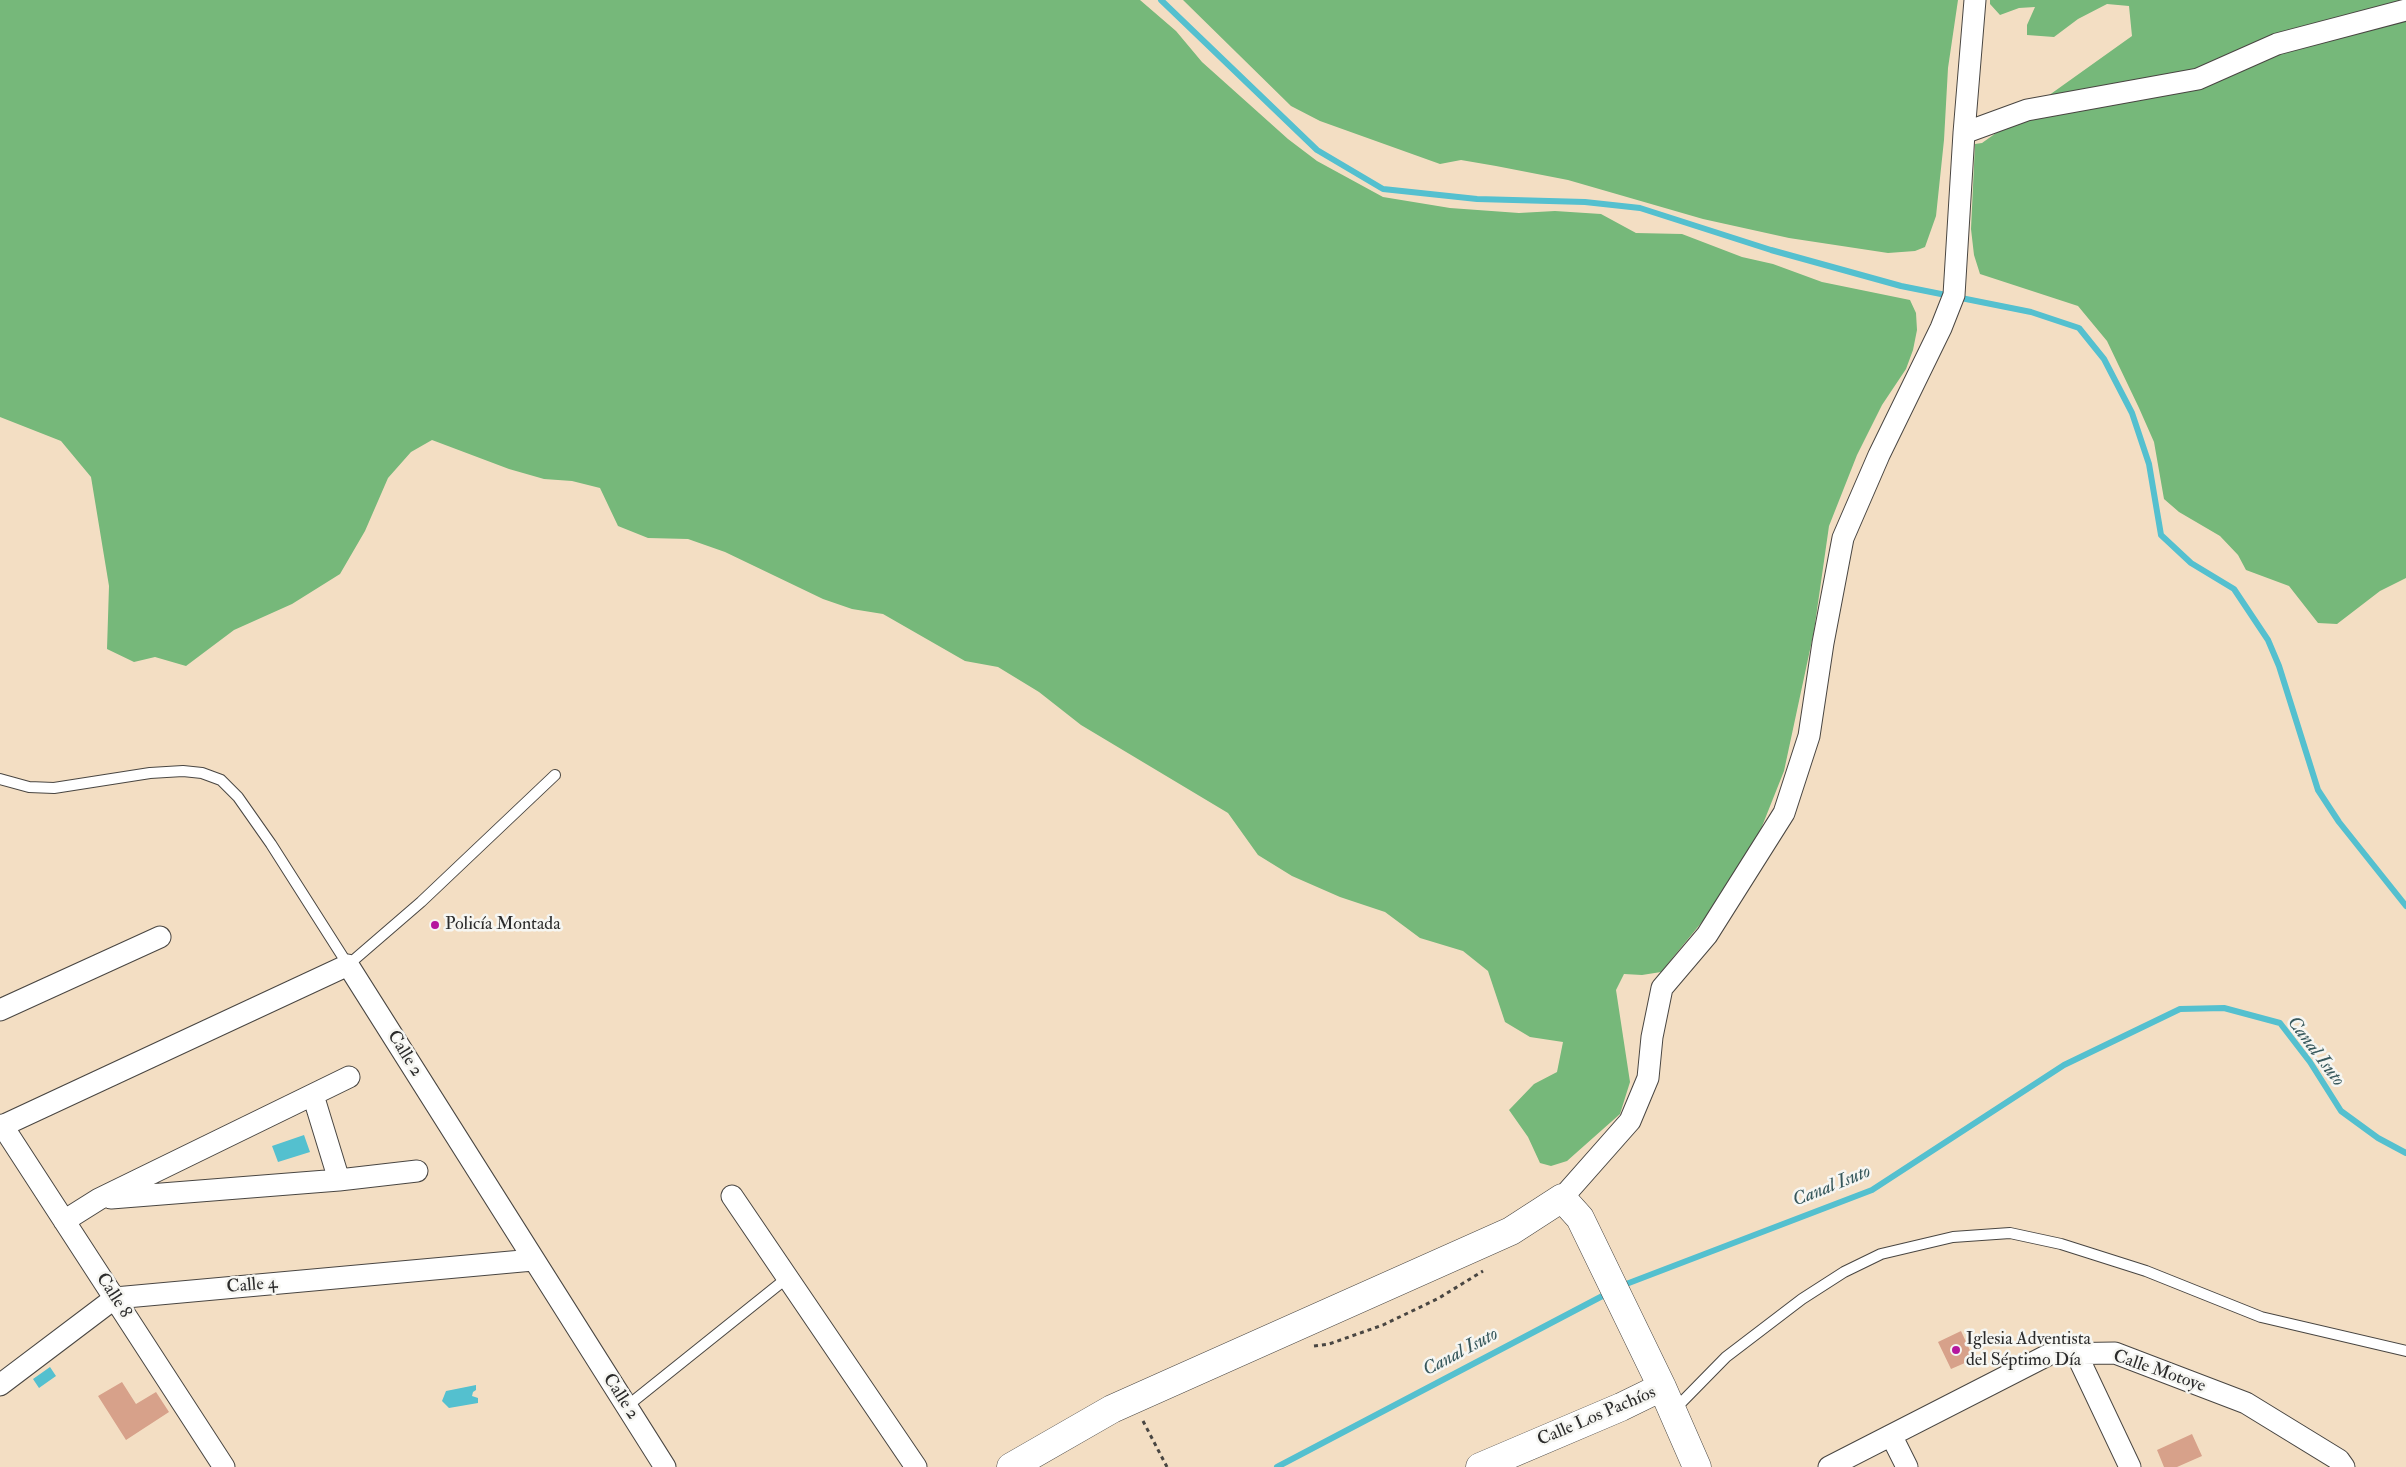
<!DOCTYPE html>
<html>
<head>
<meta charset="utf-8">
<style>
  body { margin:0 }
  canvas { display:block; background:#f3dec3 }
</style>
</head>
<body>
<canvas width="2406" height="1467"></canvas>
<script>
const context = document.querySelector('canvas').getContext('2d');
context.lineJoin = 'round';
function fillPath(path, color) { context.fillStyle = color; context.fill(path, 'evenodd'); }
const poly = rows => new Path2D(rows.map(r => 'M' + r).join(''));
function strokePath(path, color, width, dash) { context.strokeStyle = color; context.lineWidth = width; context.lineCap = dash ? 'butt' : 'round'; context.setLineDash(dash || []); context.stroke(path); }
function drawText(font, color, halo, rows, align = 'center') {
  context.font = font + ' "IM FELL Double Pica",serif'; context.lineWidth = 5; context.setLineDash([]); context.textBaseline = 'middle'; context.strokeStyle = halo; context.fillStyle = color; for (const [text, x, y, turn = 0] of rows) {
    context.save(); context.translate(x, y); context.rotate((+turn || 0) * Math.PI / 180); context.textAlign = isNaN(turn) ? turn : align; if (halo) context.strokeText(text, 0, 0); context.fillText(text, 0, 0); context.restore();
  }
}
const forest = poly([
  [0,0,1140,0,1176,31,1202,62,1288,139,1317,161,1383,197,1450,208,1519,213,1555,211,1601,214,1636,233,1682,234,1742,257,1773,264,1822,282,1910,300,1916,313,1917,330,1913,350,1906,369,1882,405,1857,455,1829,526,1814,631,1784,771,1755,844,1715,906,1661,972,1642,975,1624,974,1616,990,1630,1082,1620,1114,1567,1161,1551,1166,1540,1163,1528,1137,1509,1110,1534,1084,1557,1072,1563,1042,1530,1037,1505,1022,1488,971,1463,951,1420,938,1385,912,1340,897,1292,876,1258,855,1228,813,1081,725,1039,692,998,667,965,661,883,614,852,609,823,599,725,552,688,539,648,538,618,526,600,488,572,481,544,479,509,469,432,440,411,452,388,478,365,531,340,574,292,604,234,630,186,666,155,657,134,662,107,649,109,586,91,477,61,441,0,417],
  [1183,0,1958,0,1948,68,1944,140,1936,216,1925,247,1915,251,1888,253,1789,238,1703,219,1568,180,1496,166,1461,160,1440,164,1320,121,1291,106],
  [1990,0,2406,0,2406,578,2380,591,2337,624,2318,623,2289,586,2246,570,2238,555,2220,536,2179,512,2164,499,2154,442,2139,408,2107,341,2078,306,1980,274,1974,255,1971,229,1975,144,1982,143,2132,36,2129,6,2107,4,2078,19,2054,37,2027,35,2027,25,2035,7,2019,8,2000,15,1990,4]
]);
const water = poly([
  [304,1135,310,1152,278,1162,272,1146],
  [50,1367,56,1376,39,1388,33,1379],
  [476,1385,476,1390,473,1392,472,1396,478,1398,478,1403,449,1408,442,1401,446,1391]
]);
const stream = poly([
  [1161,0,1317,150,1383,189,1477,199,1585,202,1640,208,1771,250,1901,286,2031,312,2079,328,2104,359,2132,413,2149,464,2161,535,2191,563,2234,589,2268,640,2279,666,2318,790,2339,822,2406,906],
  [1621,1286,1872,1190,2064,1065,2180,1009,2224,1008,2280,1023,2310,1062,2341,1111,2378,1138,2406,1153],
  [1277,1467,1610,1292]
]);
const building = poly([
  [1961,1331,1974,1359,1951,1369,1938,1342],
  [122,1382,136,1404,156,1392,169,1412,126,1440,98,1396],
  [2192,1434,2202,1456,2177,1467,2164,1467,2157,1450]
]);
const path = poly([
  [1314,1346,1329,1344,1383,1325,1439,1298,1483,1271],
  [1143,1421,1167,1467]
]);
const lane = poly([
  [0,779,29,787,54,788,150,773,183,771,202,773,221,780,238,797,271,844,348,965,421,902,555,775],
  [626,1407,787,1278],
  [1674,1410,1726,1357,1802,1299,1844,1272,1881,1254,1953,1237,2010,1233,2061,1244,2146,1271,2261,1317,2406,1351]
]);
const street = poly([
  [1964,133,2027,110,2198,79,2277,44,2406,10],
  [0,1010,160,937],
  [313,1095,339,1180],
  [2,1125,224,1467],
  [0,1127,348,965,665,1467],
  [732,1196,916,1467],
  [111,1198,339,1180,417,1171],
  [1562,1198,1630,1121,1648,1078,1652,1037,1662,988,1707,935,1784,813,1809,736,1823,643,1843,538,1879,455,1941,328,1954,295,1964,133,1975,0],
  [64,1221,99,1199,349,1077],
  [2076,1353,2130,1467],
  [0,1385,115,1298,533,1260],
  [1892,1437,1907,1467],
  [1829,1467,2050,1354,2115,1353,2246,1403,2339,1460,2344,1467]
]);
const secondary = poly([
  [1011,1467,1112,1409,1511,1231,1562,1198,1580,1218,1662,1387,1697,1467],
  [1480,1467,1621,1407,1662,1387]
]);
const markers = [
  [435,925,5,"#b5179e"],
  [1956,1350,5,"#b5179e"]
];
const poiNames = [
  ["Policía Montada",445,925],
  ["Iglesia Adventista",1966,1340],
  ["del Séptimo Día",1966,1361]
];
const streetNames = [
  ["Calle 2",404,1054,58],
  ["Calle 4",252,1286,-5],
  ["Calle 8",113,1296,57],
  ["Calle Motoye",2159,1372,19],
  ["Calle 2",620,1397,57],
  ["Calle Los Pachíos",1597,1417,-23]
];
const waterNames = [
  ["Canal Isuto",2315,1052,53],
  ["Canal Isuto",1832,1187,-22],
  ["Canal Isuto",1461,1353,-28]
];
fillPath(forest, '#76b87a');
fillPath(water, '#54c0cf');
strokePath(stream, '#54c0cf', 6);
fillPath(building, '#d7a18a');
strokePath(lane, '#494642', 12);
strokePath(street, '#494642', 23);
strokePath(secondary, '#494642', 29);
strokePath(path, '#494642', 3, [4, 4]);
strokePath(lane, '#fff', 10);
strokePath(street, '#fff', 21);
strokePath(secondary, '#fff', 28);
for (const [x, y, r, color] of markers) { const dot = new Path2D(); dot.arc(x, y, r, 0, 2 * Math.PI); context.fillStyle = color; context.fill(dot); strokePath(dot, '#f6f6f2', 2); }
drawText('18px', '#2b2b2b', '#f6f6f2', poiNames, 'left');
drawText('18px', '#2b2b2b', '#f6f6f2', streetNames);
drawText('italic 19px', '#37585c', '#f6f6f2', waterNames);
</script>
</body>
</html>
